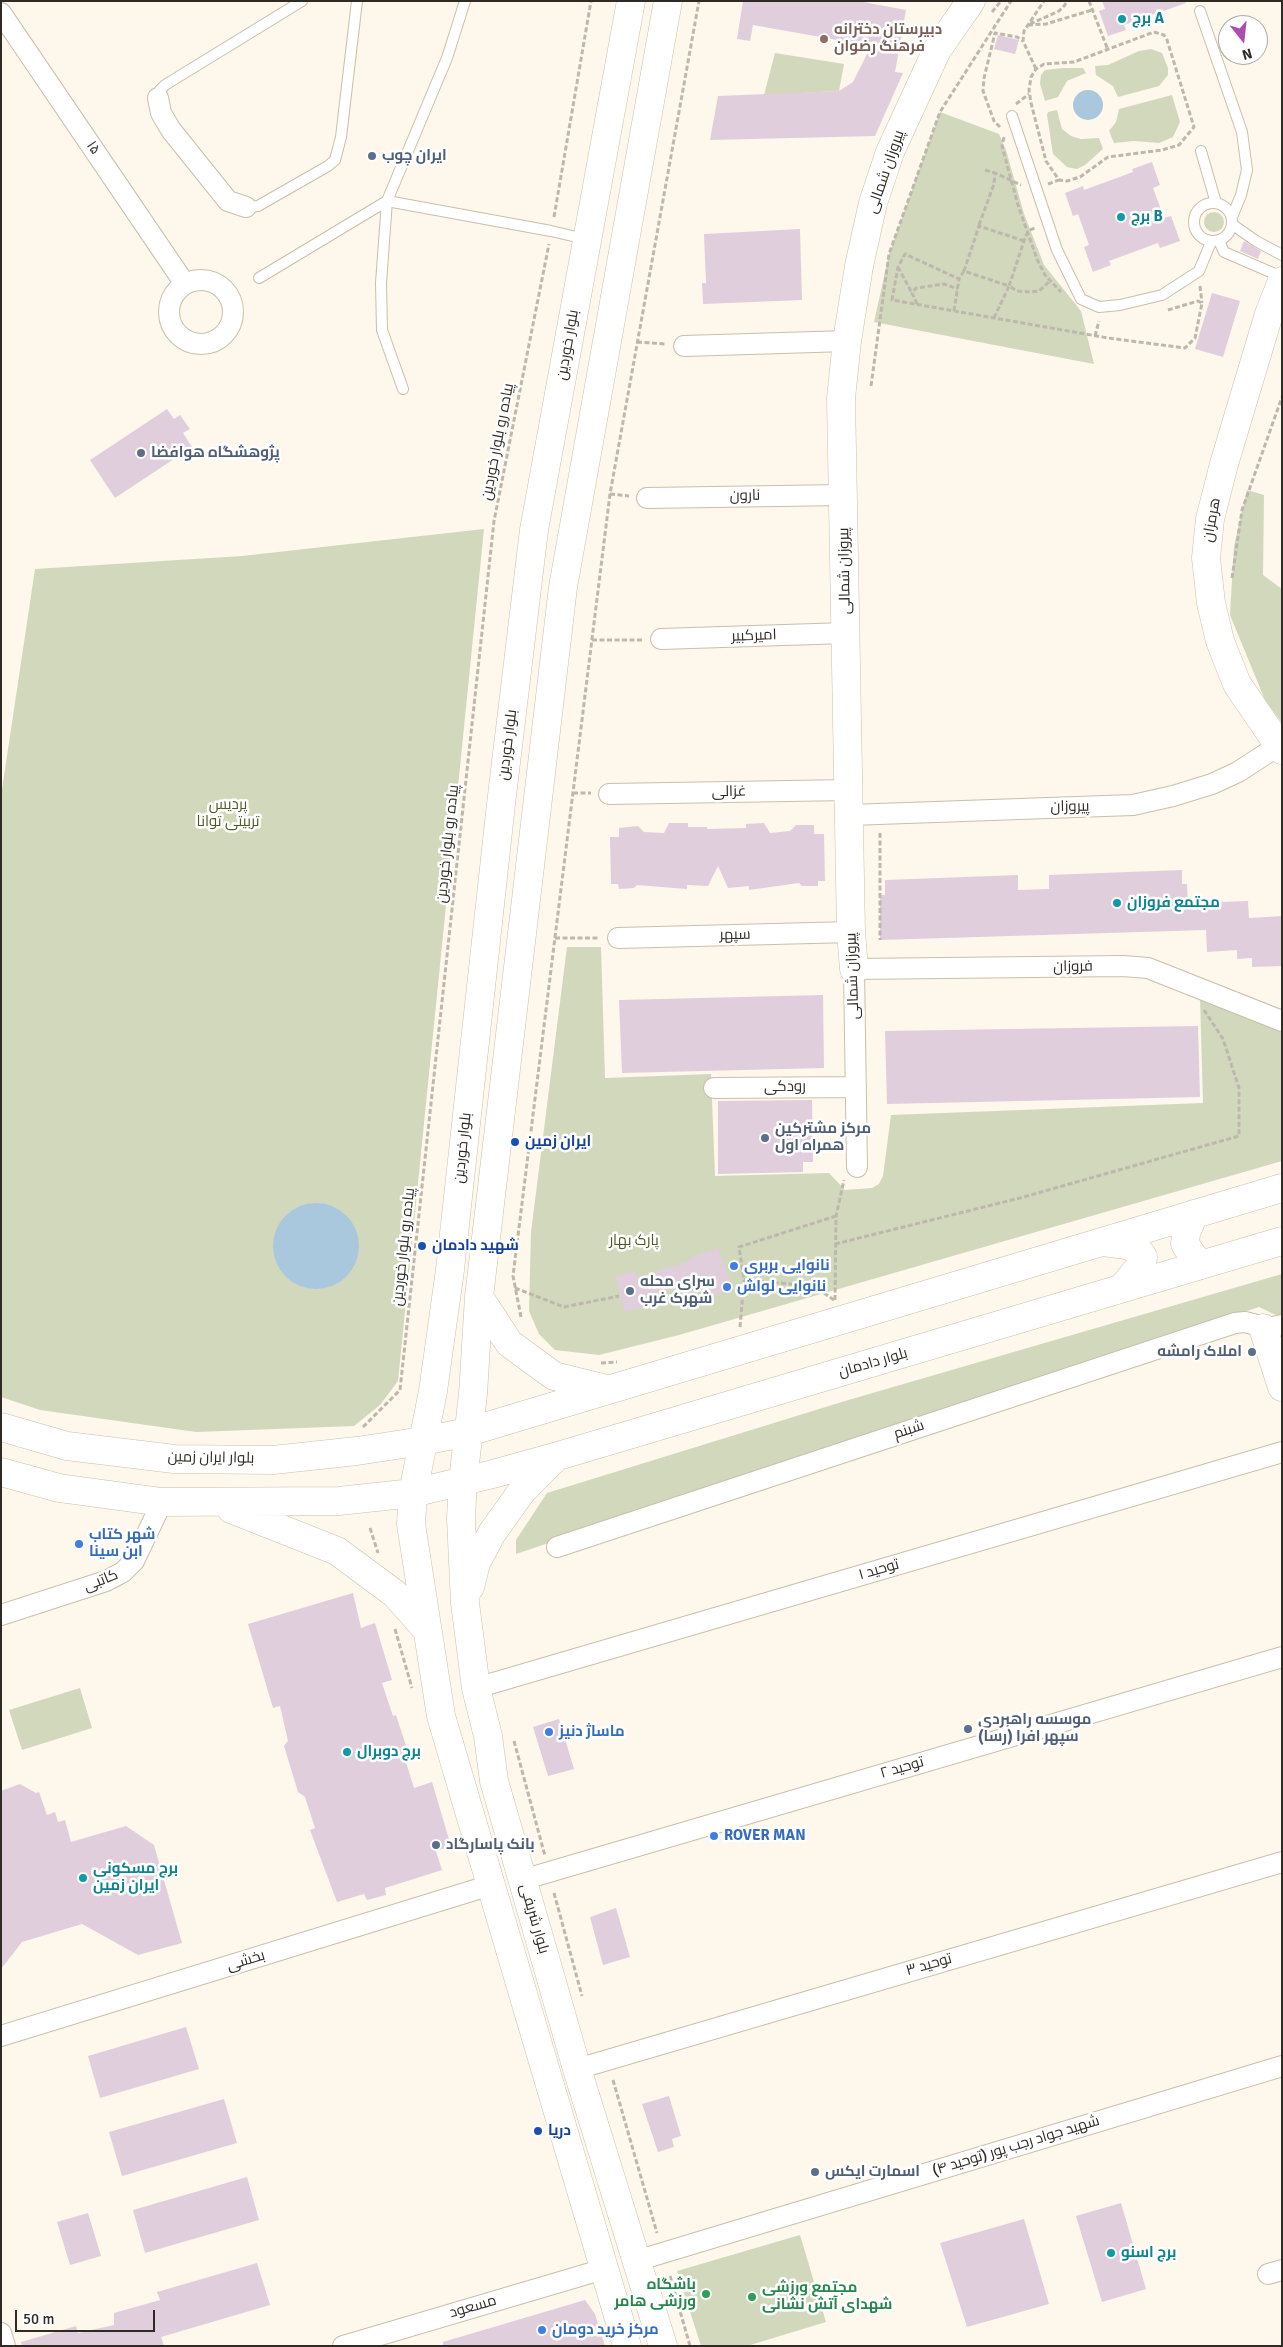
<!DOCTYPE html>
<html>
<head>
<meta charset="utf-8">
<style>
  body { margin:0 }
  #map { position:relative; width:1283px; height:2347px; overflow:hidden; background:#fef7eb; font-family:Signika,sans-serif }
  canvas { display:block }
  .frame { position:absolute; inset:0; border:2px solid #2f2b24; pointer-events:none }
  .north { position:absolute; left:1218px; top:15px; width:50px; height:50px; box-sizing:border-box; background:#fff; border:1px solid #acaaa7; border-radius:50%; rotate:164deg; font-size:14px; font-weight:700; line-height:20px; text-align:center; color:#2f2b24 }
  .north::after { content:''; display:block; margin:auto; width:18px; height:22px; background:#ac4cb4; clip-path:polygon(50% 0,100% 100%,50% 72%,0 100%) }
  .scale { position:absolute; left:15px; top:2310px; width:140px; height:22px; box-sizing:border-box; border:2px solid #2f2b24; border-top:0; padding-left:6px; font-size:15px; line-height:18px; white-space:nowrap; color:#2f2b24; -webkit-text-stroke:4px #fff; paint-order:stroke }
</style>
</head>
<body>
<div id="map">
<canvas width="1283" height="2347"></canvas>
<div class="frame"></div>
<div class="north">N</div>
<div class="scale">50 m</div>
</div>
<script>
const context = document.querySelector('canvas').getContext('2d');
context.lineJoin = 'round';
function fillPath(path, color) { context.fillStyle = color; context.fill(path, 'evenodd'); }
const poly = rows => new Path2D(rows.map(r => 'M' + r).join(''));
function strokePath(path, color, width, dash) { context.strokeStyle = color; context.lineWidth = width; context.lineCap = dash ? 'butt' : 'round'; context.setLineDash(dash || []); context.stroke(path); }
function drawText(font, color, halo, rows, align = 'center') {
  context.font = font + ' Signika,Cairo,sans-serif'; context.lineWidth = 5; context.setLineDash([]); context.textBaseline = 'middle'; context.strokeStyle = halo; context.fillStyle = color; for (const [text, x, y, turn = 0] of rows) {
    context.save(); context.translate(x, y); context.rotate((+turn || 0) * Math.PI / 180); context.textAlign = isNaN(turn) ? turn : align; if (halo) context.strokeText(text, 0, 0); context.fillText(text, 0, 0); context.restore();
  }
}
const green = poly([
  [1151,49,1162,53,1168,68,1168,75,1159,86,1118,97,1113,86,1096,75,1095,66,1108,65,1139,51],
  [775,53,844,64,839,91,764,95],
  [1063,68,1083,68,1086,73,1067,81,1058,97,1045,101,1040,84,1041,75,1045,70],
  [1172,95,1180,122,1173,137,1159,143,1134,141,1114,143,1109,131,1116,122,1119,109],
  [1057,110,1062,129,1071,136,1081,139,1099,138,1103,149,1085,165,1077,169,1067,167,1053,154,1047,115,1048,112],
  [940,112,999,134,1006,150,1024,214,1044,265,1081,311,1094,364,874,322,889,254],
  '1204 222a10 10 0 1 1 20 0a10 10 0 1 1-20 0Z',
  [1247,490,1264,495,1263,575,1282,589,1282,723,1265,700,1230,615,1234,546],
  [484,529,398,1381,380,1405,354,1426,196,1432,40,1410,1,1397,1,796,35,569,242,556],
  [567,947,601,947,605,1078,711,1074,715,1176,829,1173,845,1190,872,1188,879,1184,883,1176,891,1115,1203,1103,1200,997,1282,1032,1282,1161,679,1335,599,1355,555,1350,539,1334,529,1311,531,1232],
  [1282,1274,1282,1318,1259,1307,778,1465,516,1554,516,1540,547,1493,845,1401],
  [80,1688,92,1728,22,1750,9,1710],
  [800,2235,826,2322,747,2346,701,2346,677,2271]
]);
const water = poly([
  '1073 105a15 15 0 1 1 30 0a15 15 0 1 1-30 0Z',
  '273 1246a43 43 0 1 1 86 0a43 43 0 1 1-86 0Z'
]);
const building = poly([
  [743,1,858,1,906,10,895,72,903,73,875,136,710,140,718,96,839,91,853,82,871,46,753,25,750,41,737,39],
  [1102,1,1186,1,1186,3,1124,25,1126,30,1108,36,1099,11,1105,9],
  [998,35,1019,40,1015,54,994,49],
  [1152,162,1160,185,1153,188,1164,218,1171,216,1180,241,1160,248,1158,243,1109,261,1111,265,1093,272,1084,247,1089,245,1078,214,1073,216,1065,193,1083,186,1084,190,1133,172,1132,169],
  [800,229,802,300,703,304,702,283,706,283,704,234],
  [1244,241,1261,251,1258,259,1240,251],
  [1212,293,1240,301,1223,357,1195,349],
  [167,409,174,419,180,415,190,429,183,433,192,447,115,498,90,460],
  [669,823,688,823,688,827,707,827,707,829,746,828,746,824,764,823,770,833,790,831,796,825,814,825,814,834,824,834,825,881,818,881,818,886,802,886,799,883,749,890,749,886,728,888,718,866,708,886,687,885,687,889,637,885,634,888,619,889,618,884,611,884,610,837,619,837,619,828,638,826,644,832,664,833],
  [1182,870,1182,884,1187,884,1188,903,1248,901,1249,918,1282,916,1282,966,1252,967,1252,958,1237,959,1237,950,1207,952,1206,930,880,940,880,895,885,895,885,880,1018,875,1018,890,1049,889,1049,875],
  [823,995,824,1068,622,1073,619,1000],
  [1198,1026,1200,1097,887,1104,885,1031],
  [812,1100,813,1162,803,1162,803,1172,718,1174,718,1101],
  [718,1248,733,1288,704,1299,697,1282,643,1298,646,1306,625,1312,615,1277,635,1271,637,1277,690,1261,689,1258],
  [353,1593,361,1628,375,1623,392,1680,382,1683,393,1716,396,1715,410,1758,405,1759,414,1788,432,1782,451,1846,436,1851,442,1870,385,1888,386,1895,367,1900,364,1894,337,1902,310,1830,315,1828,305,1797,298,1792,284,1746,288,1741,280,1706,273,1708,248,1624],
  [559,1719,574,1769,548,1776,533,1727],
  [20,1784,36,1793,39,1792,47,1815,55,1812,58,1822,65,1820,71,1842,126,1826,154,1845,182,1943,138,1955,82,1924,22,1942,1,1969,1,1791],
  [616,1908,630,1957,603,1965,590,1917],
  [186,2027,199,2069,100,2098,88,2056],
  [669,2096,681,2136,672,2139,674,2147,658,2152,642,2104],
  [224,2099,237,2143,122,2176,109,2132],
  [247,2177,259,2220,145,2253,133,2210],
  [1121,2203,1146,2289,1102,2302,1076,2216],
  [88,2213,101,2256,70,2265,57,2222],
  [1024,2219,1049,2304,967,2327,940,2243],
  [257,2263,270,2305,161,2337,164,2346,22,2346,21,2342,76,2326,78,2333,114,2325,114,2313,160,2300,157,2292],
  [585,2300,595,2314,605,2346,443,2346,443,2342]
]);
const path = poly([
  [1089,1,1108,50],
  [992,12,1001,1],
  [1030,24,1059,11,1065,5,1066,1],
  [1028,25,1046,24,1092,10],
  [1154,32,1164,35,1167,40,1194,127,1179,145,1162,150,1108,157,1080,177,1067,181,1059,180,1046,161,1031,103,1029,90,1031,77,1036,69,1044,64,1074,62,1154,32],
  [1036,69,1023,41,1024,31,1044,1],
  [1016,104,1029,94],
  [1000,127,994,121,983,91,984,78,995,33,1017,37,1023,41],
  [1004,137,1002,146,1018,205,1037,259,1045,275,1061,292],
  [985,170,995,173],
  [1048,184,1059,180],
  [554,217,591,1],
  [979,225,994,184,995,173,1021,185],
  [1024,241,979,226,964,271,1009,286,1024,241,1028,231,1035,228],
  [898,267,912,293],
  [964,271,959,279,905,254,898,267,892,300,1108,338,1185,348,1195,338,1202,303,1198,301,1168,310],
  [1200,286,1202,303],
  [917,304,912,293,916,288,944,284,958,289],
  [954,311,959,279],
  [994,318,1009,286,1017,291,1030,292,1039,291,1051,280],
  [1095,336,1099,321],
  [637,342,666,344],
  [871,386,889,254,940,112,1011,1],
  [610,494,629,496],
  [1232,578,1242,510,1282,397],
  [592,640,643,640],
  [573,793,591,793],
  [880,833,880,940],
  [555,938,600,938],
  [835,1244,1020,1198,1239,1136,1239,1088,1223,1039,1204,1010],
  [515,1288,564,1307,619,1296],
  [834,1300,814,1286,744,1280,739,1247,836,1216],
  [835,1300,836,1216,844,1180],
  [521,1317,513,1276,610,494,699,1],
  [740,1327,744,1280],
  [601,1363,617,1362],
  [363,1427,400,1390,494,521,549,244],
  [370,1528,378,1553],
  [395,1629,412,1688],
  [514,1741,545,1856],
  [554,1893,582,1996],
  [613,2080,657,2233],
  [670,2276,690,2346]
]);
const lane = poly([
  [1200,11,1242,132,1247,170,1241,195,1232,217],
  [158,98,160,90,165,85,302,1],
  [1012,116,1057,250,1081,299,1099,307,1120,305,1162,295,1199,271,1211,242],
  [1201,151,1216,203],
  '1194 222a19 19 0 1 1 38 0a19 19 0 1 1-38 0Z',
  [246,207,258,206,328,166,335,160,341,137,357,1],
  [1233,225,1256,241,1282,255],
  [1219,241,1224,252,1282,277],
  [259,278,387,201,551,231,585,239],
  [403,389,382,330,381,283,387,201,447,58,465,1]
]);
const street = poly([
  [1,13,185,284],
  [158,98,161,113,171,130,228,201,246,207],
  '169 312a32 32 0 1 1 64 0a32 32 0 1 1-64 0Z',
  [684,346,847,341],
  [647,498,844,495],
  [661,639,846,633],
  [609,794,849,790],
  [850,815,1133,805,1173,796,1212,784,1238,772,1278,746],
  [618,938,851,932],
  [714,1088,856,1087],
  [857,1167,854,969,1123,966,1148,968,1282,1021],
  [557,1547,1235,1323,1245,1322,1268,1328,1282,1325],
  [1,1615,106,1581,123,1572,134,1561,162,1502],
  [476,1688,1282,1452],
  [522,1880,1282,1657],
  [1,2036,491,1885],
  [577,2069,1282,1862],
  [636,2261,1282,2066],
  [1268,2274,1282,2270],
  [1,2333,5,2346],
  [343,2346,604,2269]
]);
const secondary = poly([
  [1282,281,1269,314,1224,464,1210,519,1206,558,1211,603,1220,641,1237,684,1282,750],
  [854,969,851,932,841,398,847,341,859,266,873,203,890,152,937,50,971,1],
  [1194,1214,1186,1233,1185,1244,1192,1255,1201,1264],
  [1103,1242,1127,1245,1138,1250,1143,1257,1142,1264,1122,1288],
  [479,1297,509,1343,532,1360,554,1376,607,1389],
  [1263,1328,1282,1387],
  [1,1427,67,1446,174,1459,273,1460,357,1451,423,1441,468,1432,1282,1188],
  [1,1472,59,1488,162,1502,339,1501,413,1493,493,1474,558,1456,1282,1241],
  [231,1509,337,1551,395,1594,426,1629],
  [470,1587,476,1563,492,1533,522,1491,555,1458],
  [627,2346,441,1716,411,1524,413,1493,433,1391,450,1270,501,804,534,530,631,1],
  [663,2346,577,2069,494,1781,488,1736,476,1688,465,1603,461,1518,463,1481,473,1394,479,1297,563,587,668,1]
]);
const markers = [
  [1122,19,5,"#0f9aa8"],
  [824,39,5,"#8d6e63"],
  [372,156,5,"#5c6f8a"],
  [1121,217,5,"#0f9aa8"],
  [141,453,5,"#5c6f8a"],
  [1117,903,5,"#0f9aa8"],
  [765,1138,5,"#5c6f8a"],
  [515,1142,5,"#1a4fb4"],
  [422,1246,5,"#1a4fb4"],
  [734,1266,5,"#3f7fe0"],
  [727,1287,5,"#3f7fe0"],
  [630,1291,5,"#5c6f8a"],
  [1252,1352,5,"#5c6f8a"],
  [79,1544,5,"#3f7fe0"],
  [968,1729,5,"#5c6f8a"],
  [549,1732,5,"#3f7fe0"],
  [347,1752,5,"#0f9aa8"],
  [714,1836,5,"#3f7fe0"],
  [436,1845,5,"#5c6f8a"],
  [83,1878,5,"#0f9aa8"],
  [538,2131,5,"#1a4fb4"],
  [815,2172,5,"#5c6f8a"],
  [1111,2253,5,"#0f9aa8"],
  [706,2294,5,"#2e9e5b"],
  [752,2297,5,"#2e9e5b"],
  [542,2330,5,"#3f7fe0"]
];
const cultureNames = [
  ["برج A",1132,19],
  ["برج B",1131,217],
  ["مجتمع فروزان",1127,903],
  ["برج دوبرال",357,1752],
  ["برج مسکونی",93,1869],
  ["ایران زمین",93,1886],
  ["برج اسنو",1121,2253]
];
const educationNames = [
  ["دبیرستان دخترانه",834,30],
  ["فرهنگ رضوان",834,47]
];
const streetNames = [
  ["۱۵",93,148,56],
  ["پیروزان شمالی",886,172,-71],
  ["بلوار خوردین",568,345,-80],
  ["پیاده رو بلوار خوردین",498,442,-79],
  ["نارون",745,496,-1],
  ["هرمزان",1212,520,-80],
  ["پیروزان شمالی",845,571,-91],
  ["امیرکبیر",754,636,-2],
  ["بلوار خوردین",508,745,-83],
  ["غزالی",729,792,-1],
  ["پیروزان",1070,807,-1],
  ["پیاده رو بلوار خوردین",448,844,-84],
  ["سپهر",735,935,-1],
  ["فروزان",1073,967,-1],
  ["پیروزان شمالی",853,976,-92],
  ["رودکی",785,1087,-1],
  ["بلوار خوردین",463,1148,-84],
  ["پیاده رو بلوار خوردین",404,1247,-84],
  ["بلوار دادمان",873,1363,-16],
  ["شبنم",909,1430,-18],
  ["بلوار ایران زمین",211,1458,1],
  ["توحید ۱",879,1570,-16],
  ["کاتبی",101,1581,-22],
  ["توحید ۲",902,1768,-16],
  ["بلوار شریفی",534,1919,74],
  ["بخشی",246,1961,-17],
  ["توحید ۳",929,1965,-16],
  ["شهید جواد رجب پور (توحید ۴)",1016,2146,-17],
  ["مسعود",473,2307,-16]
];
const serviceNames = [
  ["ایران چوب",382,156],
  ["پژوهشگاه هوافضا",151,453],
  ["مرکز مشترکین",775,1129],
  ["همراه اول",775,1146],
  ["سرای محله",640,1282],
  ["شهرک غرب",640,1299],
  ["املاک رامشه",1242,1352,"right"],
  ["موسسه راهبردی",978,1720],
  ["سپهر افرا (رسا)",978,1737],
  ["بانک پاسارگاد",446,1845],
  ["اسمارت ایکس",825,2172]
];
const parkNames = [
  ["پردیس",228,805],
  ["تربیتی توانا",228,822],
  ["پارک بهار",634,1241]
];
const transitNames = [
  ["ایران زمین",525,1142],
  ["شهید دادمان",432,1246],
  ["دریا",548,2131]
];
const shopNames = [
  ["نانوایی بربری",744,1266],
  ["نانوایی لواش",737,1287],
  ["شهر کتاب",89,1535],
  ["ابن سینا",89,1552],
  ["ماساژ دنیز",559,1732],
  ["ROVER MAN",724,1836],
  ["مرکز خرید دومان",552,2330]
];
const leisureNames = [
  ["باشگاه",696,2285],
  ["ورزشی هامر",696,2302],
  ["مجتمع ورزشی",762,2288,"left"],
  ["شهدای آتش نشانی",762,2305,"left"]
];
fillPath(green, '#d2d8bc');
fillPath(water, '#a9c8dd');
fillPath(building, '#e1cedd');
strokePath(lane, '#c9bfab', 12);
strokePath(street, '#c9bfab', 22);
strokePath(secondary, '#c9bfab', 29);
strokePath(path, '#beb7ad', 3, [5, 2.5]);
strokePath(lane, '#fff', 10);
strokePath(street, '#fff', 20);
strokePath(secondary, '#fff', 28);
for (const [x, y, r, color] of markers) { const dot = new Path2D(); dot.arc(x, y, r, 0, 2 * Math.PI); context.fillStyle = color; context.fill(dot); strokePath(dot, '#fff', 2); }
drawText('bold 15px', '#0d838f', '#fff', cultureNames, 'left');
drawText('bold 15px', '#785e54', '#fff', educationNames, 'left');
drawText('15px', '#2f2b24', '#fff', streetNames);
drawText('bold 15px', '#4e5e75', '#fff', serviceNames, 'left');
drawText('15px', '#525925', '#fff', parkNames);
drawText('bold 15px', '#164399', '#fff', transitNames, 'left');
drawText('bold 15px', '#366cbe', '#fff', shopNames, 'left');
drawText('bold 15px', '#27864d', '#fff', leisureNames, 'right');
</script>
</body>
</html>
